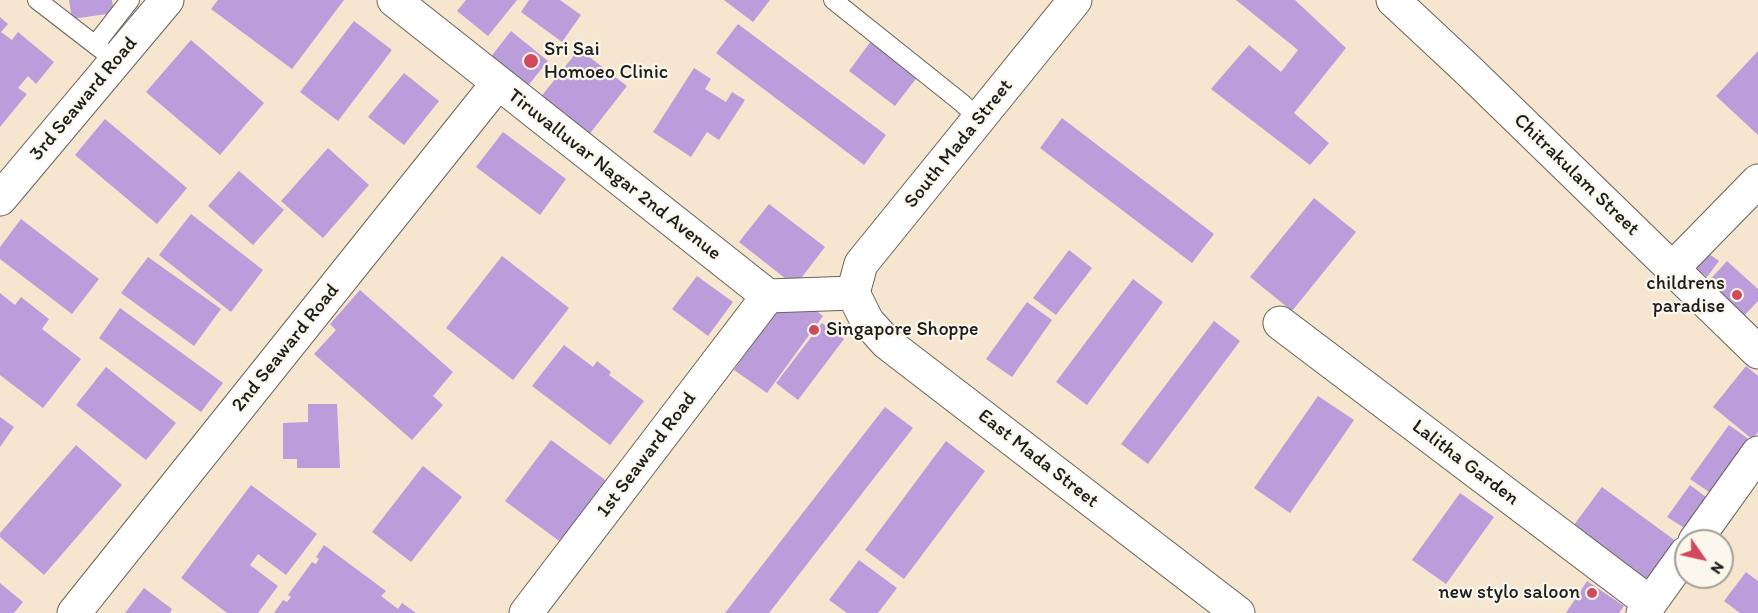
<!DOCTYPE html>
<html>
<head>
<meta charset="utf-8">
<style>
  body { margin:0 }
  #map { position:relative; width:1758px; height:613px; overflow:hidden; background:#f6e6cf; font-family:Itim,sans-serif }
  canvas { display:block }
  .north { position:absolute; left:1674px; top:529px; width:60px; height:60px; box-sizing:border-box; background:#fbf7ec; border:2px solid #a29f99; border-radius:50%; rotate:124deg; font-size:16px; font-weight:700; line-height:24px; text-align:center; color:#1c1c1c }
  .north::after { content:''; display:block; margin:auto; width:21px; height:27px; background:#d1495b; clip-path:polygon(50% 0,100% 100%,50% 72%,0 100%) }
</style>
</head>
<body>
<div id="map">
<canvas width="1758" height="613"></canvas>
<div class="north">N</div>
</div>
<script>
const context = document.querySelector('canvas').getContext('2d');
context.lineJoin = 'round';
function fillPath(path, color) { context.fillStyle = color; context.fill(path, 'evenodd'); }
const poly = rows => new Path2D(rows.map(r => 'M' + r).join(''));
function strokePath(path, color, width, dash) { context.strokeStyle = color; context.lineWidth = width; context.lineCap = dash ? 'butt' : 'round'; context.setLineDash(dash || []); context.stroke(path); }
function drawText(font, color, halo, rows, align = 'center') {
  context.font = font + ' Itim,sans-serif'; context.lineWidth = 4.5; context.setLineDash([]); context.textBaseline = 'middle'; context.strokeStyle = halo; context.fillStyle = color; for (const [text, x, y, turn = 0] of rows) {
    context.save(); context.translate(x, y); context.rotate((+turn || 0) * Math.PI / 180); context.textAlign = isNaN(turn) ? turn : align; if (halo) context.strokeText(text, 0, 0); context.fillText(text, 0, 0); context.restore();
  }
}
const building = poly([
  [69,0,112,0,114,13,72,19],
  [218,0,344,0,292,69,211,9],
  [466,0,517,0,488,36,457,11],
  [529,0,560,0,581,15,562,42,521,12],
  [724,0,770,0,753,22],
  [1236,0,1295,0,1346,48,1294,113,1329,143,1310,165,1211,89,1249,45,1281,72,1298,50],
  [0,17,8,24,1,32,12,40,18,32,54,62,36,84,28,76,18,88,27,94,0,127],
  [354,21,392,50,338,121,300,92],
  [738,24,886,135,864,165,716,53],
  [511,31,548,61,526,88,490,58],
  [191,40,264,103,220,155,146,92],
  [871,41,918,76,895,106,849,71],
  [579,49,627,86,588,136,540,98],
  [1758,51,1758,135,1716,96],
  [694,68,711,79,705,89,726,102,732,92,745,100,719,140,707,132,691,157,653,132],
  [404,73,439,101,404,145,368,117],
  [1062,118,1214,234,1192,263,1040,148],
  [105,119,187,188,157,224,75,155],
  [503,132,566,179,540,215,476,167],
  [328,148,369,185,323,238,281,201],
  [239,171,284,210,253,245,208,206],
  [1314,198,1356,232,1292,311,1250,277],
  [769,204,825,247,795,286,739,242],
  [191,214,263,270,231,312,159,255],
  [21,219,99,279,72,314,0,259,0,247],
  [1702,249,1719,261,1707,277,1691,264],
  [1069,250,1092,268,1056,315,1033,298],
  [502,256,569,308,513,380,446,328],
  [148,257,221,309,194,346,121,293],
  [1727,261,1758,289,1758,301,1742,318,1705,285],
  [697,276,733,302,708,336,672,309],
  [1133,279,1163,302,1087,405,1056,382],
  [360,290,453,372,433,396,443,405,412,440,314,354,336,330,330,324],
  [0,293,15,305,21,297,49,319,42,329,81,359,43,408,0,375],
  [805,302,823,316,767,393,734,370,781,304],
  [1027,302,1052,320,1012,377,986,359],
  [120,308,223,383,201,412,99,338],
  [1214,321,1240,341,1148,464,1121,444],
  [822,323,844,339,798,400,776,383],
  [564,345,593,367,597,361,611,372,609,375,644,401,610,445,532,386],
  [1746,366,1758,376,1758,432,1752,439,1713,407],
  [106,367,176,423,146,460,76,405],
  [1318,396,1354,420,1290,513,1254,488],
  [308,404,337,404,340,468,297,468,297,459,283,459,283,423,308,422],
  [885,407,913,428,769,613,725,613],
  [0,417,14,427,0,447],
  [1729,425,1750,440,1712,494,1690,479],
  [551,440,612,485,566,546,505,501],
  [946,441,985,471,904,579,865,550],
  [76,445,122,485,44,575,0,537,0,533],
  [423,466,462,497,411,562,372,532],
  [251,485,317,534,286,575,258,554,250,565,278,586,258,613,227,613,181,578],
  [1690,485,1706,497,1689,531,1667,517],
  [1602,487,1677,542,1646,585,1571,529],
  [1460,493,1494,517,1446,584,1412,560],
  [324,545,386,591,381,596,398,609,402,603,416,613,274,613,283,600,287,602,291,597,288,595,312,562,316,564,319,559,316,557],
  [859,560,897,588,878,613,847,613,829,600],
  [1746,572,1758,581,1758,613,1740,613,1724,601],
  [1587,581,1624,606,1619,613,1566,613],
  [0,583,23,602,14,613,0,613],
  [144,588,172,609,170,613,125,613]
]);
const service = poly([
  [37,0,116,61],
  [833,0,962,103,979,119],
  [95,45,130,0]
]);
const minor = poly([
  [1393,0,1469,71,1758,352],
  [0,199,167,0],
  [1672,269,1758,181],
  [853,293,867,321,887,343,1238,613],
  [1280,323,1650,603],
  [1695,541,1758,453],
  [74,613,498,83],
  [526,613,768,296],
  [1643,613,1686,553]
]);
const tertiary = poly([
  [394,0,768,296,853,293,861,264,1075,0]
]);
const markers = [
  [531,61,8,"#d1495b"],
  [1737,295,6,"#d1495b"],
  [814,330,6,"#d1495b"],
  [1592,593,6,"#d1495b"]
];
const poiNames = [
  ["Sri Sai",544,50],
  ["Homoeo Clinic",544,73],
  ["childrens",1725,284,"right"],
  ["paradise",1725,307,"right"],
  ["Singapore Shoppe",826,330],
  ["new stylo saloon",1580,593,"right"]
];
const streetNames = [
  ["3rd Seaward Road",84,99,-50],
  ["South Mada Street",959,144,-51],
  ["Tiruvalluvar Nagar 2nd Avenue",614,175,38],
  ["Chitrakulam Street",1576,175,44],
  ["2nd Seaward Road",286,348,-51],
  ["1st Seaward Road",647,455,-53],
  ["East Mada Street",1038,459,38],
  ["Lalitha Garden",1465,463,37]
];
fillPath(building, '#ba9dda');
strokePath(service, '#68635b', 20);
strokePath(minor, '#68635b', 35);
strokePath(tertiary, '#68635b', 35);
strokePath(service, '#fff', 18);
strokePath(minor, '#fff', 33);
strokePath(tertiary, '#fff', 33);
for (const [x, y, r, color] of markers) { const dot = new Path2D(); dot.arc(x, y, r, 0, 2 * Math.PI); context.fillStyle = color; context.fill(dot); strokePath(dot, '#fbf7ec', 2); }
drawText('20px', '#1c1c1c', '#fbf7ec', poiNames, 'left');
drawText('20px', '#1c1c1c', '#fbf7ec', streetNames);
</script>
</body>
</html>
